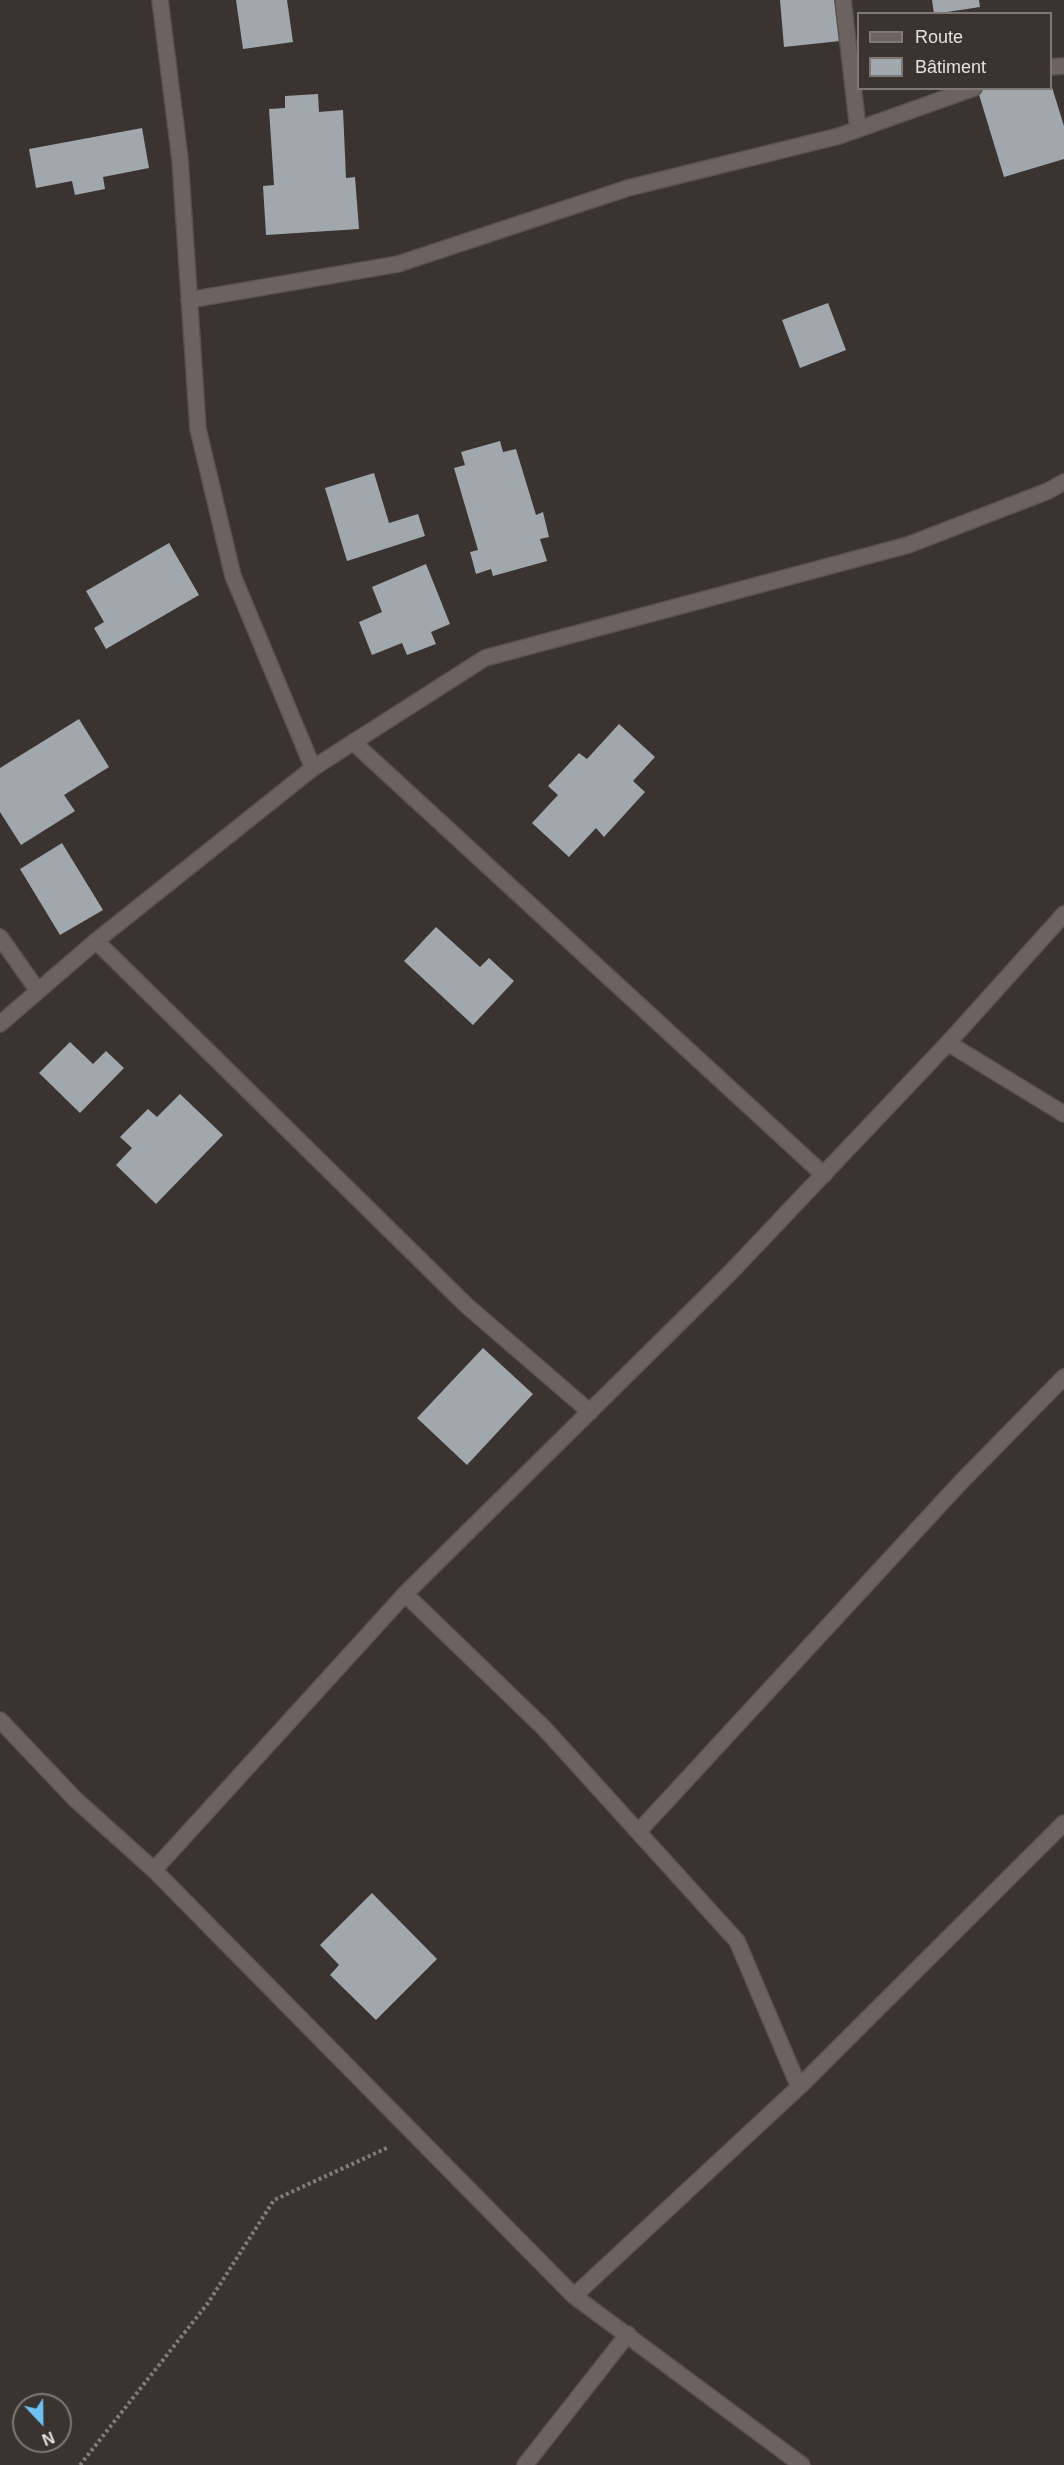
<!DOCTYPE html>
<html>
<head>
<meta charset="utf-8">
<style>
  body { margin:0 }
  #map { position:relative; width:1064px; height:2465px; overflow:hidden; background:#3a3330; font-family:Helvetica,sans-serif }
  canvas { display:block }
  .legend { position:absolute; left:857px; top:12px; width:195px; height:78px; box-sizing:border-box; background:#3a3330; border:2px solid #7f7976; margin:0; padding:8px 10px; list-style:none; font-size:18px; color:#e6e1df }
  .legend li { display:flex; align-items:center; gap:12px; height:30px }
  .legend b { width:30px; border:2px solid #7f7976 }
  .north { position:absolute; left:12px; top:2393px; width:60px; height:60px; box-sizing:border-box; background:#3a3330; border:2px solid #7f7976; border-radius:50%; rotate:158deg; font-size:16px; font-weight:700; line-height:24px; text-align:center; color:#e6e1df }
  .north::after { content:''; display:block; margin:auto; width:21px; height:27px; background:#6dc2f3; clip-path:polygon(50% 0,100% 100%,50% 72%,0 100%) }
</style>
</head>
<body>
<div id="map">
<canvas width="1064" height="2465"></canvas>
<ul class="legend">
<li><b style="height:8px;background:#6c6360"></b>Route</li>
<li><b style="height:16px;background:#a0a8ad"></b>Bâtiment</li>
</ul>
<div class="north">N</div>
</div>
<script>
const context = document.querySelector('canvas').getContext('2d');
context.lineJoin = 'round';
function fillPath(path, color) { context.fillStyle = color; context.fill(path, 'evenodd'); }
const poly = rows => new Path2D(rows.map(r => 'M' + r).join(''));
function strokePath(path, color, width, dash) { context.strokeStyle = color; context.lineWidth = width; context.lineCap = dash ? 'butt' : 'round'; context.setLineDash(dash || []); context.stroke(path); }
const building = poly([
  [236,0,287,0,293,42,243,49],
  [780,0,835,0,840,41,784,47],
  [932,0,979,0,980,7,934,14],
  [1051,84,1064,126,1064,159,1004,177,977,88,1050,88],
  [318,94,319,112,343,110,346,178,355,177,359,229,266,235,263,186,274,185,269,109,285,108,285,96],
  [142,128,149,168,103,177,105,189,75,195,72,181,36,188,29,149],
  [828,303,846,350,800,368,782,320],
  [500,441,503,452,516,449,536,515,543,512,549,537,540,539,547,561,493,576,491,569,476,574,470,552,478,550,454,468,465,465,461,452],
  [374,473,389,523,418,514,425,536,347,561,325,488],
  [169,543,199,595,106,649,94,628,104,622,86,591],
  [426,564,450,624,431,632,436,644,407,655,402,643,372,655,359,622,382,612,372,587],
  [79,719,109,767,64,795,75,811,21,845,0,812,0,768],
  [619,724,655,757,633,781,645,792,604,837,596,828,569,857,532,823,558,795,548,786,579,753,587,759],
  [62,843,103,910,60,935,20,869],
  [436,927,480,967,489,958,514,981,473,1025,404,961],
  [70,1042,93,1064,106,1051,124,1068,80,1113,39,1073],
  [180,1094,223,1135,156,1204,116,1165,132,1148,120,1137,148,1109,157,1117],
  [483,1348,533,1394,467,1465,417,1418],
  [372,1893,437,1959,376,2020,330,1975,339,1965,320,1945]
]);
const path = poly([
  [80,2465,208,2303,274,2200,389,2147]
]);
const minor = poly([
  [160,0,180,159,198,429,233,576,313,768],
  [843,0,858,129],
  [1050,67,1064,66],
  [189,300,398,264,628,188,839,136,974,88],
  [353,742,824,1175],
  [0,937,38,991],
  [96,941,466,1305,590,1412],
  [0,1024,96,941,313,768,485,658,908,545,1048,491,1064,482],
  [948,1043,1064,1114],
  [405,1594,544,1728,737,1941,799,2087],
  [0,1720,75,1799,154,1870,574,2296,802,2465],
  [640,1830,960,1483,1064,1377],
  [154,1870,405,1594,729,1274,948,1043,1064,914],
  [574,2296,799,2087,1064,1823],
  [525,2465,628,2334]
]);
fillPath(building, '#a0a8ad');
strokePath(minor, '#585250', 18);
strokePath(path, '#837d7a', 4, [3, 3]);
strokePath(minor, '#6c6360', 15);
</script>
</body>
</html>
